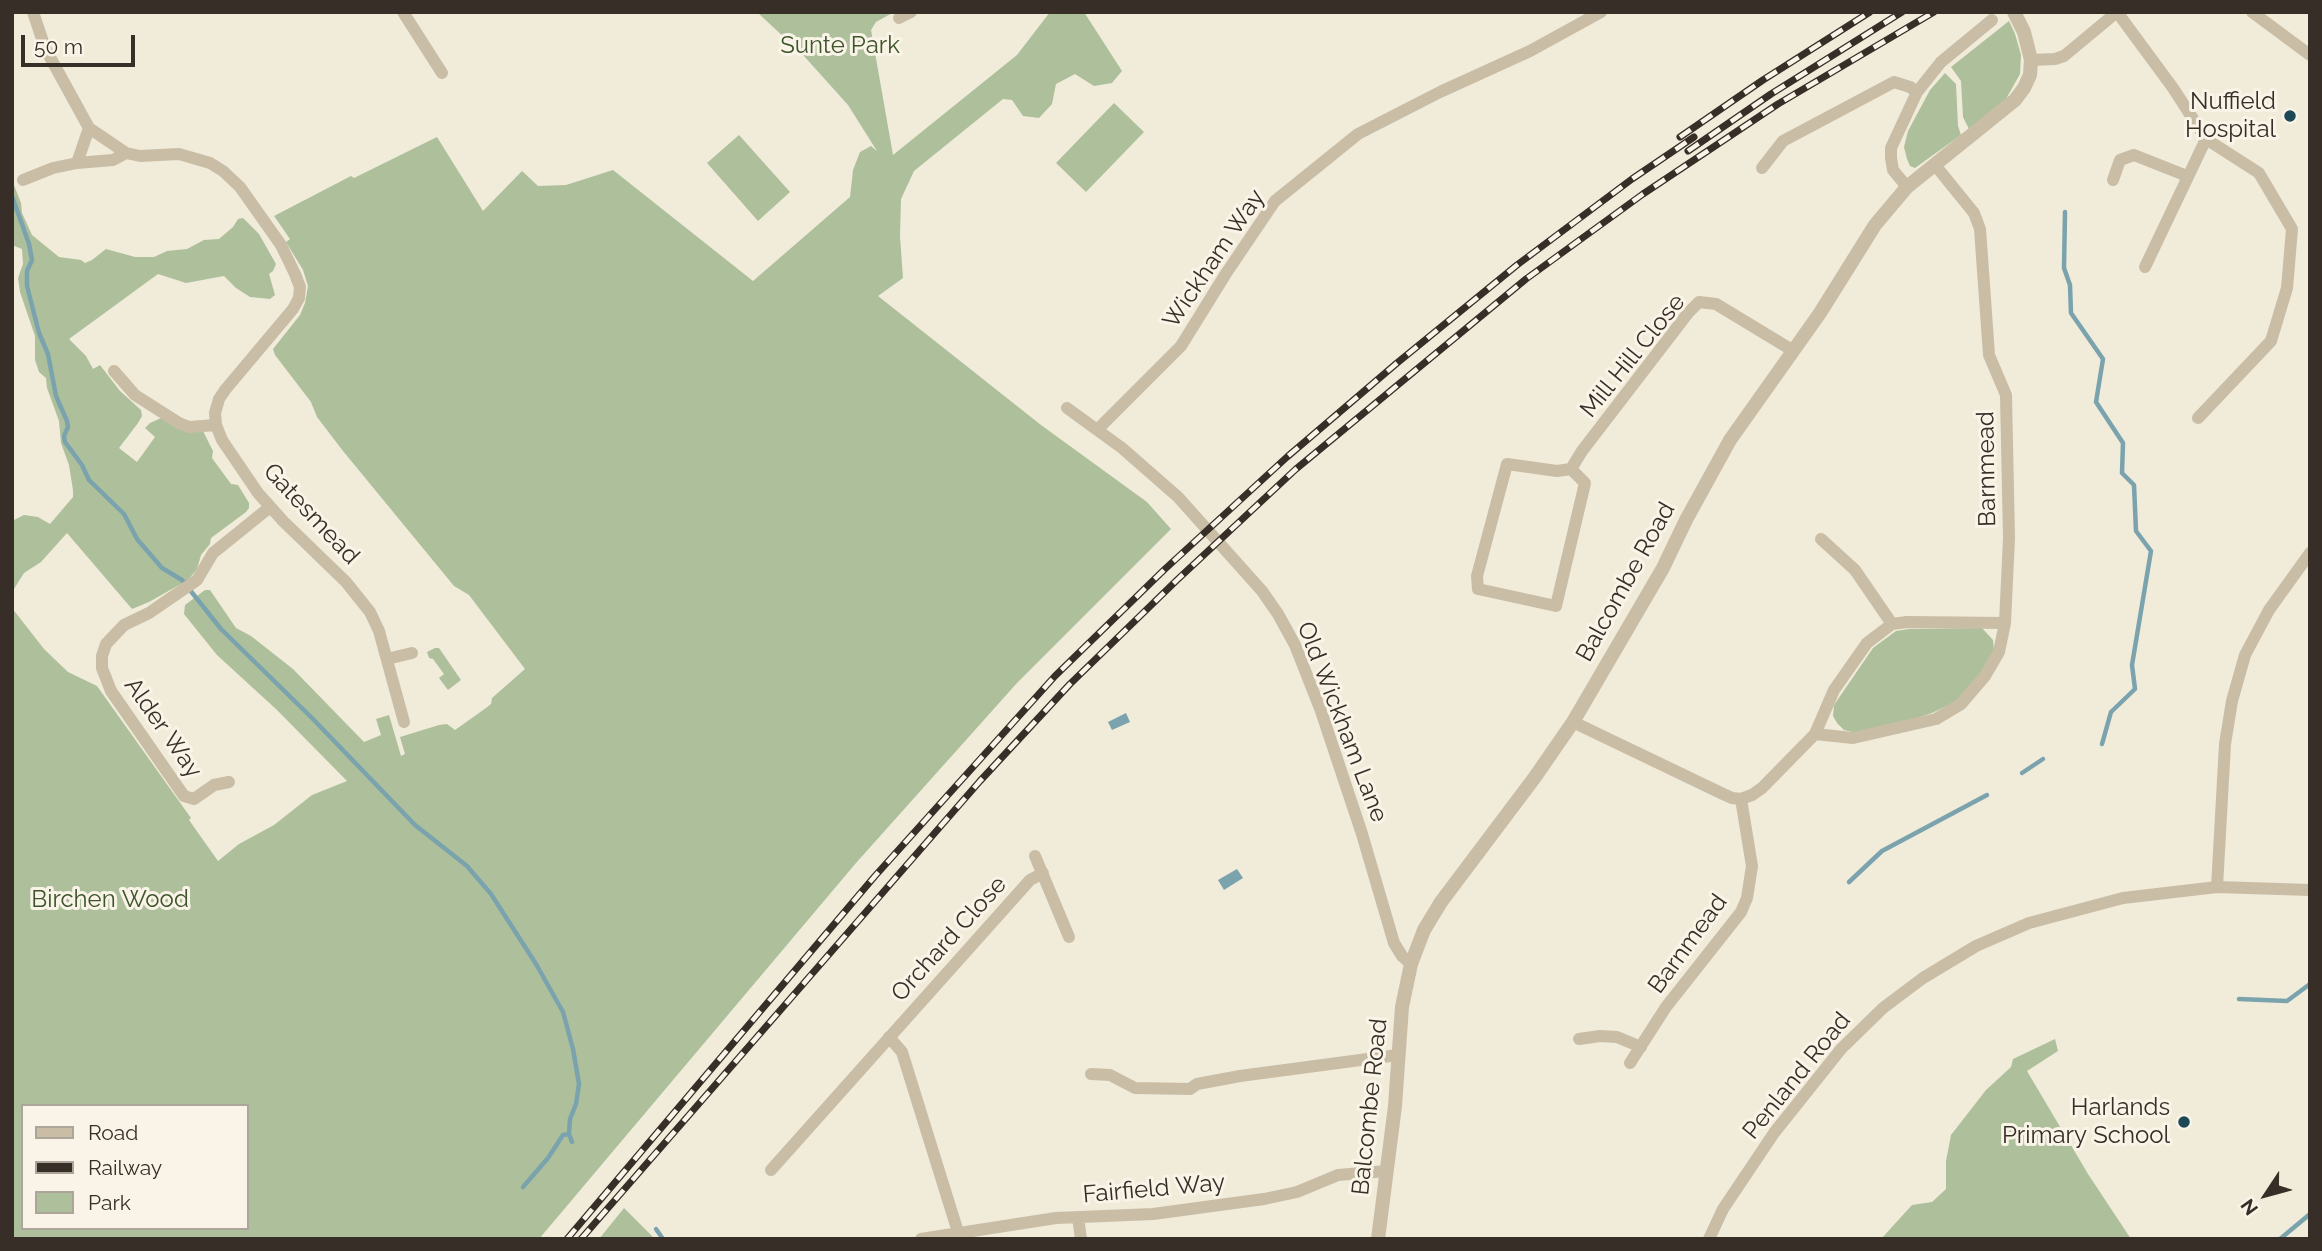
<!DOCTYPE html>
<html>
<head>
<meta charset="utf-8">
<style>
  body { margin:0 }
  #map { position:relative; width:2322px; height:1251px; overflow:hidden; background:#f1ebda; font-family:Raleway,sans-serif }
  canvas { display:block }
  .frame { position:absolute; inset:0; border:14px solid #362e27; pointer-events:none }
  .legend { position:absolute; left:21px; top:1104px; width:228px; height:126px; box-sizing:border-box; background:#f9f4e7; border:2px solid #aba59a; margin:0; padding:9px 12px; list-style:none; font-size:21px; color:#362e27 }
  .legend li { display:flex; align-items:center; gap:14px; height:35px }
  .legend b { width:35px; border:2px solid #aba59a }
  .north { position:absolute; left:2231px; top:1160px; width:70px; height:70px; -webkit-text-stroke:5px #f9f4e7; paint-order:stroke; rotate:234deg; font-size:19px; font-weight:700; line-height:28px; text-align:center; color:#362e27 }
  .north::after { content:''; display:block; margin:auto; width:24px; height:32px; background:#362e27; clip-path:polygon(50% 0,100% 100%,50% 72%,0 100%) }
  .scale { position:absolute; left:21px; top:35px; width:114px; height:32px; box-sizing:border-box; border:4px solid #362e27; border-top:0; padding-left:9px; font-size:21px; line-height:24px; white-space:nowrap; color:#362e27; -webkit-text-stroke:5px #f9f4e7; paint-order:stroke }
</style>
</head>
<body>
<div id="map">
<canvas width="2322" height="1251"></canvas>
<div class="frame"></div>
<ul class="legend">
<li><b style="height:9px;background:#c9bda6"></b>Road</li>
<li><b style="height:9px;background:#362e27"></b>Railway</li>
<li><b style="height:19px;background:#adc09b"></b>Park</li>
</ul>
<div class="north">N</div>
<div class="scale">50 m</div>
</div>
<script>
const context = document.querySelector('canvas').getContext('2d');
context.lineJoin = 'round';
function fillPath(path, color) { context.fillStyle = color; context.fill(path, 'evenodd'); }
const poly = rows => new Path2D(rows.map(r => 'M' + r).join(''));
function strokePath(path, color, width, dash) { context.strokeStyle = color; context.lineWidth = width; context.lineCap = dash ? 'butt' : 'round'; context.setLineDash(dash || []); context.stroke(path); }
function drawText(font, color, halo, rows, align = 'center') {
  context.font = font + ' Raleway,sans-serif'; context.lineWidth = 6; context.setLineDash([]); context.textBaseline = 'middle'; context.strokeStyle = halo; context.fillStyle = color; for (const [text, x, y, turn = 0] of rows) {
    context.save(); context.translate(x, y); context.rotate((+turn || 0) * Math.PI / 180); context.textAlign = isNaN(turn) ? turn : align; if (halo) context.strokeText(text, 0, 0); context.fillText(text, 0, 0); context.restore();
  }
}
const green = poly([
  [757,12,894,12,876,22,871,30,893,155,1017,55,1050,12,1084,12,1122,71,1112,83,1094,86,1075,74,1056,84,1052,104,1039,118,1023,116,1012,100,1003,99,914,171,901,199,900,236,903,278,878,296,1041,425,1147,502,1171,529,1017,683,856,863,539,1239,12,1239,12,608,44,649,68,672,97,686,191,818,189,820,218,861,239,844,274,825,312,795,347,781,277,710,217,655,184,614,185,605,205,590,210,590,236,628,251,636,293,669,364,742,381,735,376,719,389,715,401,756,405,754,400,737,439,725,447,724,455,730,486,708,491,704,492,698,525,669,469,595,454,586,343,451,317,417,311,402,275,355,273,349,300,315,305,303,308,286,303,270,286,242,290,239,274,216,351,176,354,178,437,137,483,211,522,171,538,186,566,185,613,170,753,281,850,197,853,170,860,152,871,146,877,151,848,105,804,56],
  [23,1106,247,1106,247,1228,23,1228],
  [2009,21,2015,34,2021,55,2020,74,2006,99,1969,129,1963,117,1961,81,1951,67],
  [1945,73,1956,84,1958,126,1961,135,1915,168,1910,166,1907,159,1904,147,1908,131,1930,90],
  [1114,103,1144,132,1086,192,1056,163],
  [739,135,790,192,758,221,707,163],
  [12,180,21,203,22,213,32,235,59,257,81,260,85,263,92,260,106,249,135,257,154,257,167,251,187,249,204,240,219,239,233,227,238,219,243,218,259,234,276,264,273,271,269,274,275,295,270,299,250,297,236,288,224,276,186,283,158,274,69,339,86,356,93,369,100,365,120,391,141,410,142,416,138,423,119,448,137,462,155,437,145,428,150,423,161,418,203,431,213,451,212,458,231,484,238,485,249,503,249,508,246,512,211,538,210,544,201,555,197,569,188,580,149,602,132,609,67,533,41,562,24,573,12,592,12,521,24,515,38,517,50,524,73,497,73,490,69,465,61,443,59,421,47,388,46,378,39,372,35,360,35,336,20,292,18,278,23,264,22,249,12,245],
  [1982,628,1993,640,1994,651,1980,674,1957,701,1932,713,1905,722,1857,733,1844,730,1837,723,1833,716,1834,705,1873,648,1896,631,1909,629],
  [435,648,439,648,461,680,448,690,439,678,444,674,433,659,429,658,427,652],
  [2055,1039,2058,1051,2027,1071,2088,1174,2131,1239,1881,1239,1912,1205,1932,1202,1946,1189,1946,1161,1951,1135,1986,1090,2011,1067,2013,1059],
  [624,1208,655,1239,599,1239]
]);
const water = poly([
  [1126,713,1130,722,1112,730,1108,722],
  [1237,869,1243,878,1224,890,1218,880]
]);
const stream = poly([
  [12,196,29,244,32,260,27,271,27,286,39,333,48,354,56,396,67,421,68,427,64,436,65,442,82,465,89,480,124,514,137,539,162,568,182,580,221,629,312,718,415,825,467,866,491,894,536,964,563,1012,573,1049,579,1084,576,1104,570,1119,569,1134,572,1142],
  [2065,212,2064,268,2070,285,2071,313,2103,359,2096,402,2123,443,2122,473,2134,485,2136,531,2151,551,2132,665,2135,689,2111,712,2102,744],
  [2022,773,2043,759],
  [1849,882,1882,851,1987,795],
  [2239,999,2287,1001,2310,984],
  [523,1187,548,1158,563,1135,569,1134],
  [656,1229,663,1239],
  [2280,1239,2310,1214]
]);
const minor = poly([
  [33,12,45,48,89,128,126,153,140,156,179,154,210,163,223,171,240,187,281,245,295,274,300,287,299,298,293,309,225,390,219,399,215,413,216,425,222,440,258,493,283,521,346,582,370,612,379,631,404,722],
  [403,12,442,73],
  [2117,12,2173,88,2206,139,2259,173,2292,229,2287,288,2271,341,2198,418],
  [2252,12,2310,55],
  [899,18,911,12],
  [2031,60,2055,59,2064,56,2117,12],
  [77,163,89,128],
  [1762,168,1783,141,1894,82,1910,87,1917,92],
  [23,180,53,168,77,163,113,160,126,153],
  [2113,180,2120,160,2134,155,2187,176],
  [1907,187,1893,170,1891,158,1891,148,1917,92,1941,62,1992,20],
  [2145,267,2206,139],
  [114,371,135,395,179,423,189,427,216,425],
  [1067,408,1122,448,1178,497,1262,591,1278,614,1295,645,1321,711,1362,834,1394,943,1402,956,1411,964],
  [1098,429,1181,346,1225,275,1275,201,1358,134,1440,92,1530,51,1601,12],
  [1571,469,1557,471,1507,464,1477,576,1478,589,1556,606,1585,483,1571,469,1582,451,1688,313,1699,302,1716,304,1792,350],
  [1821,539,1855,570,1892,624],
  [387,659,412,653],
  [1573,722,1721,793,1732,798,1741,799,1752,795,1762,788,1815,734,1853,738,1936,719,1961,704,1985,676,1999,652,2005,623,2009,538,2006,395,1989,355,1980,229,1974,213,1935,165],
  [1815,734,1834,690,1867,643,1892,624,1907,622,2005,623],
  [229,782,214,785,194,799,184,796,111,691,102,668,102,656,106,644,124,625,149,613,197,580,213,553,270,507],
  [1035,856,1069,937],
  [2217,887,2225,744,2232,701,2245,655,2269,610,2310,553],
  [889,1037,902,1052,958,1232],
  [1579,1039,1600,1036,1617,1037,1641,1047],
  [1630,1063,1666,1007,1741,912,1747,898,1752,866,1741,799],
  [1091,1074,1110,1075,1135,1088,1190,1089,1197,1084,1240,1076,1398,1055],
  [771,1170,1030,880,1043,873],
  [1078,1217,1081,1239],
  [921,1239,1056,1218,1153,1214,1264,1199,1297,1192,1338,1175,1387,1171],
  [1709,1239,1723,1209,1774,1133,1841,1049,1883,1008,1923,978,1976,946,2029,923,2123,898,2217,887,2310,890]
]);
const tertiary = poly([
  [1378,1239,1395,1106,1402,1007,1411,964,1424,930,1441,902,1535,777,1573,722,1663,568,1686,520,1730,440,1820,313,1875,225,1907,187,2015,100,2024,88,2030,75,2031,60,2024,32,2014,12]
]);
const rail = poly([
  [1680,137,1763,80,1870,12],
  [1688,151,1771,94,1902,12],
  [567,1239,875,876,1055,676,1165,569,1287,457,1397,363,1517,265,1632,179,1694,137],
  [581,1239,980,781,1070,684,1177,580,1296,469,1526,279,1643,194,1778,104,1934,12]
]);
const markers = [
  [2290,116,7,"#1d4957"],
  [2184,1122,7,"#1d4957"]
];
const parkNames = [
  ["Sunte Park",840,46],
  ["Birchen Wood",110,900]
];
const poiNames = [
  ["Nuffield",2276,102],
  ["Hospital",2276,130],
  ["Harlands",2170,1108],
  ["Primary School",2170,1136]
];
const streetNames = [
  ["Wickham Way",1214,259,-56],
  ["Mill Hill Close",1633,356,-51],
  ["Barnmead",1987,469,-91],
  ["Gatesmead",311,514,47],
  ["Balcombe Road",1626,582,-61],
  ["Old Wickham Lane",1342,722,69],
  ["Alder Way",163,728,55],
  ["Orchard Close",949,939,-48],
  ["Barnmead",1688,944,-54],
  ["Penland Road",1797,1076,-51],
  ["Balcombe Road",1370,1107,-84],
  ["Fairfield Way",1154,1189,-5]
];
fillPath(green, '#adc09b');
fillPath(water, '#7aa3ae');
strokePath(stream, '#7aa3ae', 4.5);
strokePath(minor, '#c9bda6', 12);
strokePath(tertiary, '#c9bda6', 14);
strokePath(rail, '#362e27', 7);
strokePath(rail, '#f9f4e7', 4.5, [13]);
for (const [x, y, r, color] of markers) { const dot = new Path2D(); dot.arc(x, y, r, 0, 2 * Math.PI); context.fillStyle = color; context.fill(dot); strokePath(dot, '#f9f4e7', 2.5); }
drawText('24px', '#3e542b', '#f9f4e7', parkNames);
drawText('24px', '#362e27', '#f9f4e7', poiNames, 'right');
drawText('24px', '#362e27', '#f9f4e7', streetNames);
</script>
</body>
</html>
